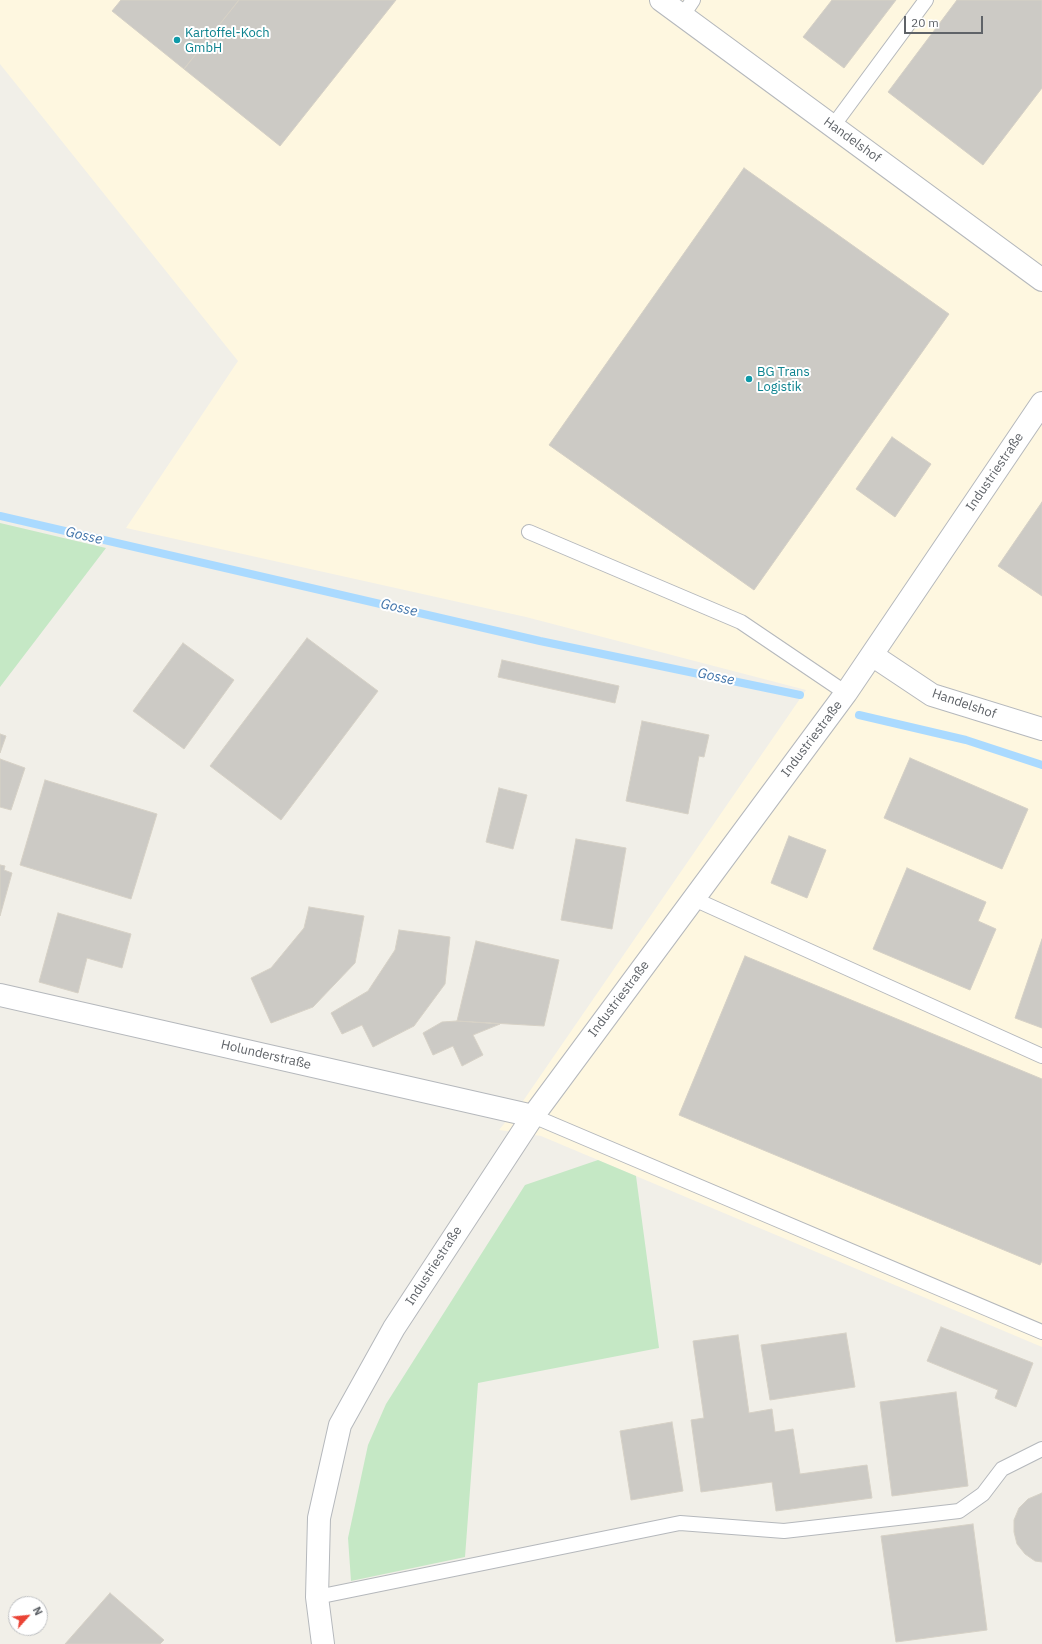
<!DOCTYPE html>
<html>
<head>
<meta charset="utf-8">
<style>
  body { margin:0 }
  #map { position:relative; width:1042px; height:1644px; overflow:hidden; background:#f1efe8; font-family:"IBM Plex Sans",sans-serif }
  canvas { display:block }
  .north { position:absolute; left:8px; top:1596px; width:40px; height:40px; box-sizing:border-box; background:#fff; border:1px solid #bfc1c3; border-radius:50%; rotate:63deg; font-size:11px; font-weight:700; line-height:16px; text-align:center; color:#5f6368 }
  .north::after { content:''; display:block; margin:auto; width:14px; height:18px; background:#ea4335; clip-path:polygon(50% 0,100% 100%,50% 72%,0 100%) }
  .scale { position:absolute; left:904px; top:16px; width:79px; height:18px; box-sizing:border-box; border:2px solid #5f6368; border-top:0; padding-left:5px; font-size:12px; line-height:14px; white-space:nowrap; color:#5f6368; -webkit-text-stroke:3px #fff; paint-order:stroke }
</style>
</head>
<body>
<div id="map">
<canvas width="1042" height="1644"></canvas>
<div class="north">N</div>
<div class="scale">20 m</div>
</div>
<script>
const context = document.querySelector('canvas').getContext('2d');
context.lineJoin = 'round';
function fillPath(path, color) { context.fillStyle = color; context.fill(path, 'evenodd'); }
const poly = rows => new Path2D(rows.map(r => 'M' + r).join(''));
function strokePath(path, color, width, dash) { context.strokeStyle = color; context.lineWidth = width; context.lineCap = dash ? 'butt' : 'round'; context.setLineDash(dash || []); context.stroke(path); }
function drawText(font, color, halo, rows, align = 'center') {
  context.font = font + ' "IBM Plex Sans",sans-serif'; context.lineWidth = 4; context.setLineDash([]); context.textBaseline = 'middle'; context.strokeStyle = halo; context.fillStyle = color; for (const [text, x, y, turn = 0] of rows) {
    context.save(); context.translate(x, y); context.rotate((+turn || 0) * Math.PI / 180); context.textAlign = isNaN(turn) ? turn : align; if (halo) context.strokeText(text, 0, 0); context.fillText(text, 0, 0); context.restore();
  }
}
const commercial = poly([
  [0,0,1042,0,1042,1347,541,1136,499,1130,523,1101,806,690,526,617,126,528,238,361,0,64]
]);
const green = poly([
  [0,523,106,548,0,687],
  [598,1160,636,1176,659,1348,478,1383,465,1557,351,1581,348,1538,368,1445,386,1404,525,1185]
]);
const stream = poly([
  [0,516,540,641,800,695],
  [859,715,966,740,1042,765]
]);
const building = poly([
  [121,0,239,0,184,69,112,11,121,0],
  [239,0,396,0,280,146,184,69,239,0],
  [832,0,896,0,844,68,803,37,832,0],
  [957,0,1042,0,1042,88,983,165,888,92,957,0],
  [744,168,949,314,754,590,549,445,744,168],
  [892,437,931,464,895,517,856,489,892,437],
  [1042,502,1042,596,998,566,1042,502],
  [307,638,378,691,281,820,210,766,307,638],
  [183,643,234,680,184,749,133,711,183,643],
  [502,660,619,686,615,703,498,677,502,660],
  [642,721,709,735,704,757,699,756,688,814,626,801,642,721],
  [0,734,6,736,0,753,0,734],
  [910,758,1028,809,1002,869,884,818,910,758],
  [0,759,25,768,11,810,0,807,0,759],
  [45,780,157,814,131,899,20,865,45,780],
  [499,788,527,795,513,849,486,842,499,788],
  [789,836,826,850,807,898,771,883,789,836],
  [576,839,626,848,612,929,561,920,576,839],
  [0,865,5,866,4,870,12,873,0,916,0,865],
  [907,868,986,902,978,921,996,929,970,990,873,949,907,868],
  [309,907,364,916,355,963,313,1007,271,1023,251,978,271,968,304,928,309,907],
  [58,913,131,934,122,968,87,958,78,993,39,982,58,913],
  [399,930,450,937,445,984,414,1026,373,1047,362,1025,342,1034,331,1013,368,991,395,950,399,930],
  [1042,939,1042,1028,1015,1018,1042,939],
  [476,941,559,960,544,1026,457,1021,476,941],
  [745,956,1042,1079,1042,1261,1040,1265,679,1115,745,956],
  [457,1021,500,1024,473,1035,483,1055,462,1066,453,1046,433,1055,423,1033,442,1022,457,1021],
  [941,1327,1033,1363,1016,1407,995,1398,998,1390,927,1361,941,1327],
  [846,1333,855,1387,770,1400,761,1345,846,1333],
  [738,1335,749,1413,772,1409,775,1432,793,1429,800,1474,867,1465,872,1498,776,1511,772,1482,701,1492,691,1420,704,1418,693,1341,738,1335],
  [956,1392,968,1486,892,1496,880,1402,956,1392],
  [672,1422,683,1491,631,1500,620,1431,672,1422],
  [1042,1493,1042,1562,1035,1561,1025,1554,1017,1544,1014,1532,1014,1520,1019,1508,1028,1499,1042,1493],
  [973,1524,987,1630,896,1642,881,1536,973,1524],
  [110,1593,164,1640,160,1644,65,1644,110,1593]
]);
const lane = poly([
  [683,15,693,0],
  [833,126,926,0],
  [529,532,741,622,846,693],
  [694,899,1042,1056],
  [533,1116,1042,1332],
  [317,1597,680,1523,784,1531,959,1511,983,1494,1002,1469,1042,1449]
]);
const street = poly([
  [661,0,1042,280],
  [872,655,932,695,1042,729],
  [0,995,533,1116],
  [323,1644,317,1597,319,1518,340,1425,394,1328,533,1116,846,693,1042,403]
]);
const markers = [
  [177,40,4,"#0f9aa8"],
  [749,379,4,"#0f9aa8"]
];
const cultureNames = [
  ["Kartoffel-Koch",185,33],
  ["GmbH",185,48],
  ["BG Trans",757,372],
  ["Logistik",757,387]
];
const streetNames = [
  ["Handelshof",852,140,36],
  ["Industriestraße",995,472,-56],
  ["Handelshof",964,704,19],
  ["Industriestraße",812,739,-53],
  ["Industriestraße",619,999,-53],
  ["Holunderstraße",266,1055,13],
  ["Industriestraße",434,1266,-57]
];
const waterNames = [
  ["Gosse",84,536,13],
  ["Gosse",399,608,13],
  ["Gosse",716,677,12]
];
fillPath(commercial, '#fef7e0');
fillPath(green, '#c5e8c5');
strokePath(stream, '#aadaff', 8);
fillPath(building, '#cccac5');
strokePath(building, '#d6d1c6', 1);
strokePath(lane, '#b5b8bc', 16);
strokePath(street, '#b5b8bc', 24);
strokePath(lane, '#fff', 14);
strokePath(street, '#fff', 22);
for (const [x, y, r, color] of markers) { const dot = new Path2D(); dot.arc(x, y, r, 0, 2 * Math.PI); context.fillStyle = color; context.fill(dot); strokePath(dot, '#fff', 1.5); }
drawText('13px', '#0d838f', '#fff', cultureNames, 'left');
drawText('13px', '#5f6368', '#fff', streetNames);
drawText('italic 14px', '#4174aa', '#fff', waterNames);
</script>
</body>
</html>
